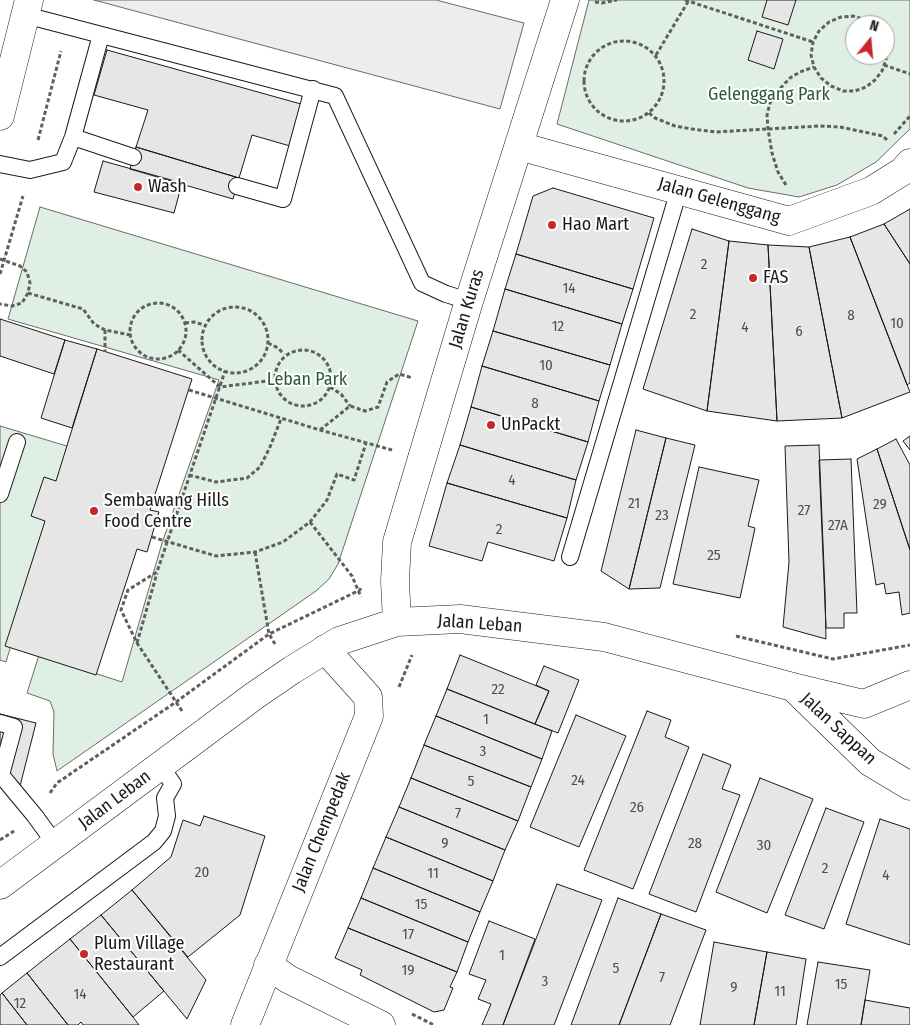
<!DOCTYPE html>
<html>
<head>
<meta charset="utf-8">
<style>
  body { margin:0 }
  #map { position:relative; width:910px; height:1025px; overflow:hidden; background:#fff; font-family:"Fira Sans Condensed",sans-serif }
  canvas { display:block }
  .north { position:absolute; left:845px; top:15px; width:50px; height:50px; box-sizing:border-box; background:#fff; border:1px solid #a3a3a3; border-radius:50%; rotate:17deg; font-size:14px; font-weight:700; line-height:20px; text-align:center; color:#1a1a1a }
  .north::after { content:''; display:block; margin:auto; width:18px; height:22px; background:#c62828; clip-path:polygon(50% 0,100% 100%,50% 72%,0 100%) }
</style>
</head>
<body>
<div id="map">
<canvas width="910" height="1025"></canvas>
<div class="north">N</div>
</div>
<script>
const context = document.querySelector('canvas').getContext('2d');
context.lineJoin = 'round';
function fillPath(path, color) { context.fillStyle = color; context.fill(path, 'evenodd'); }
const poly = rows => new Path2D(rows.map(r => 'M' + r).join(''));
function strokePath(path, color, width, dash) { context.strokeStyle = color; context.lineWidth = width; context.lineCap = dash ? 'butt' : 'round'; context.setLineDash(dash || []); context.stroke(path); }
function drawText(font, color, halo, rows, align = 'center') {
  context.font = font + ' "Fira Sans Condensed",sans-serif'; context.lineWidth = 4; context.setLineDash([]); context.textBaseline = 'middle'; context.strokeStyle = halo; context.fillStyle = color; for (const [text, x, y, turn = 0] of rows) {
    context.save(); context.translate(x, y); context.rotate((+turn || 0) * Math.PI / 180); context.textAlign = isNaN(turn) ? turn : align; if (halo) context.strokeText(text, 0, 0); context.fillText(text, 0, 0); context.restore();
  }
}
const green = poly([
  [589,0,910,0,910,129,876,162,837,185,799,197,748,188,557,124,589,0],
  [855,25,885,25,885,55,855,55,855,25],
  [40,207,418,321,338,564,329,579,316,591,57,771,53,754,54,712,50,701,27,693,39,655,122,682,162,543,219,380,8,319,40,207],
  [0,426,70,447,6,662,0,660,0,426]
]);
const parking = poly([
  [94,0,436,0,524,23,500,109,94,0]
]);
const building = poly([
  [767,0,796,0,788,25,762,17,767,0],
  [757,31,783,39,774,69,748,60,757,31],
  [107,50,301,104,290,146,252,135,239,178,136,147,148,110,94,95,107,50],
  [136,147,239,178,233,199,130,169,136,147],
  [103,161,182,183,174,213,94,192,103,161],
  [553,188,654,218,633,289,516,254,533,196,553,188],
  [910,209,910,264,884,224,910,209],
  [884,224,910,264,910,383,907,385,850,237,884,224],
  [692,229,729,241,707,411,643,389,692,229],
  [850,237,910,392,842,418,809,247,850,237],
  [729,241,768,245,777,421,707,411,729,241],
  [768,245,809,247,842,418,777,421,768,245],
  [516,254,633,289,622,324,505,289,516,254],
  [505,289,622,324,610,365,493,331,505,289],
  [0,319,65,340,54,374,0,356,0,319],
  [493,331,610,365,599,401,482,366,493,331],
  [65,340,97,349,72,428,41,418,65,340],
  [97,349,192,379,150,510,159,512,147,552,137,549,96,675,5,646,45,521,31,516,44,477,56,481,97,349],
  [482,366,599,401,588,442,471,407,482,366],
  [471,407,588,442,576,480,460,445,471,407],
  [636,430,666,438,629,589,601,571,636,430],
  [910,436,910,450,903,441,910,436],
  [666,438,695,445,660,588,629,589,666,438],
  [896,439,910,465,910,550,877,449,896,439],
  [460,445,576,480,567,518,447,483,460,445],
  [819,445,825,592,826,639,783,627,789,562,785,446,819,445],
  [877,449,910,550,910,613,902,615,899,592,886,594,884,583,876,585,857,459,877,449],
  [851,459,857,613,844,613,844,628,826,628,819,460,851,459],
  [699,467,759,480,748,526,755,528,740,598,673,584,699,467],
  [447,483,567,518,554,561,488,542,482,561,429,546,447,483],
  [460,655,549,691,535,724,447,689,460,655],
  [544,666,579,680,558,733,535,724,549,691,536,685,544,666],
  [447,689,552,731,542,759,436,716,447,689],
  [647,711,671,720,665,737,689,747,633,889,584,870,647,711],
  [0,714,36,723,19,790,0,785,0,714],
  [576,715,626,736,579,847,530,827,576,715],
  [436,716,542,759,531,787,424,745,436,716],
  [424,745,531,787,518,821,411,778,424,745],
  [703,754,731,765,722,789,740,795,696,912,649,894,703,754],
  [411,778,518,821,505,850,399,807,411,778],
  [760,778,813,799,767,913,716,892,760,778],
  [399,807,505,850,493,881,386,837,399,807],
  [826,808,864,822,824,929,785,915,826,808],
  [204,816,265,836,240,915,188,957,132,890,171,857,183,820,200,826,204,816],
  [880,819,910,829,910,945,846,924,880,819],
  [386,837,493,881,480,912,373,868,386,837],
  [373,868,480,912,468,942,361,898,373,868],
  [557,884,602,900,554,1025,503,1025,557,884],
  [132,890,206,980,187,1019,101,915,132,890],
  [361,898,468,942,457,972,348,928,361,898],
  [618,898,661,914,619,1025,571,1025,618,898],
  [661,914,706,930,670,1025,619,1025,661,914],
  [101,915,164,991,133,1017,70,939,101,915],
  [489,921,535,939,503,1025,482,1025,491,1004,478,999,486,980,469,974,489,921],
  [348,928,457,972,450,987,453,988,444,1010,434,1012,360,975,362,970,335,958,348,928],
  [70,939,133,1017,139,1025,83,1025,81,1022,78,1025,68,1025,27,973,70,939],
  [714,942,767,952,754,1025,700,1025,714,942],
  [767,952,806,959,796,1025,754,1025,767,952],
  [818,962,870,970,861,1025,807,1025,818,962],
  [27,973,68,1025,27,1025,2,993,27,973],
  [2,993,27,1025,0,1025,0,995,2,993],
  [865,1000,910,1008,910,1025,861,1025,865,1000]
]);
const path = poly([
  [685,0,813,42],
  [595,2,602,3,617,0],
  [872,25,866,20,853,16,841,17,829,22,819,31,813,42,811,55,814,67,821,78,831,86,843,91,855,91,866,87,875,80,882,71,886,60,885,46],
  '584 81a40 40 0 1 1 80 0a40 40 0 1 1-80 0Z',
  [656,55,689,0],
  [884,65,910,74],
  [649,113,655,118,675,126,692,129,716,132,820,126,840,127,883,136,887,140],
  [894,134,910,116],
  [38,140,61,51],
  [786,185,778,172,772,153,768,129,767,115,770,103,775,94,790,78,800,72,814,67],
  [0,259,20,266,27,272,30,283,28,293,22,303,12,306,0,304],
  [0,274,23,196],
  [28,293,83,309,94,324,105,330,130,335],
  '130 331a28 28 0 1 1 56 0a28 28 0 1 1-56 0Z',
  '202 340a33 33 0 1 1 66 0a33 33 0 1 1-66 0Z',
  [185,323,194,322,204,325],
  [105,330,105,352],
  [268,343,278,348,284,354],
  [178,350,220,387,275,380],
  '275 378a28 28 0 1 1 56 0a28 28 0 1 1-56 0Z',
  [330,387,341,394,350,406],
  [189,390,320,430,392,450],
  [320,430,350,406,365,411,378,407,387,382,399,374,413,378],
  [189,475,216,482,247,478,260,467,270,447,281,419],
  [310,522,352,576,361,597],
  [152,537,216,556,255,552,283,542,310,522,327,500,337,474,354,480,366,443],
  [255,552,269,634,275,644],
  [736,636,833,659,910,645],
  [137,643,157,573],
  [399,687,412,655],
  [182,711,137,643,121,610,128,590,157,572,225,371],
  [50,793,57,783,176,702,269,634,360,590,361,586],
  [0,840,14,831],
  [412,1014,434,1025]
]);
const lane = poly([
  [25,15,335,96,422,283,446,294,469,301],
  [73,137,133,157],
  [0,164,30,170,63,162,73,137,101,35],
  [237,186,283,199,313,89],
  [0,494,17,442],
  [570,557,679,190],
  [0,723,14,727,1,775,35,816,56,845],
  [0,957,154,842,163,831,167,816,165,798,173,784,160,765]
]);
const street = poly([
  [519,146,789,221,871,191,903,171,910,163],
  [397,622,395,581,397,542,469,301,565,0],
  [794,688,870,762,910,786],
  [0,885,254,696,292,670,339,641,397,622,460,619,604,637,793,687,864,704,910,685],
  [268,965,288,979,381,1025],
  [245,1025,369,716,368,697,325,649]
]);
const primary = poly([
  [0,116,29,0]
]);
const markers = [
  [138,187,5,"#c62828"],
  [552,225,5,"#c62828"],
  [753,278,5,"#c62828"],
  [491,425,5,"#c62828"],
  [94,511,5,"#c62828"],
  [84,954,5,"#c62828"]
];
const numberNames = [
  ["2",704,265],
  ["14",569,289],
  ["2",693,315],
  ["8",851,316],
  ["10",897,324],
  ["12",558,327],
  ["4",745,328],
  ["6",799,332],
  ["10",546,366],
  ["8",535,404],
  ["4",512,481],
  ["21",634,504],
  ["29",880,505],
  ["27",804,511],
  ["23",662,516],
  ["27A",838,526],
  ["2",499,530],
  ["25",714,556],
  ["22",498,690],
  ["1",486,720],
  ["3",483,752],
  ["24",578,781],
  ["5",471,782],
  ["26",637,808],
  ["7",458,814],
  ["9",445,844],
  ["28",695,844],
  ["30",764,846],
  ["2",825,869],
  ["20",202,873],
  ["11",433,874],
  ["4",886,876],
  ["15",421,905],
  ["17",408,935],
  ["1",502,956],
  ["5",616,969],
  ["19",408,971],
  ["7",662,978],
  ["3",545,982],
  ["15",841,985],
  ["9",734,988],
  ["11",780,992],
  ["14",80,995],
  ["12",20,1004]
];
const parkNames = [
  ["Gelenggang Park",769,95],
  ["Leban Park",307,380]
];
const poiNames = [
  ["Wash",148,187],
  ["Hao Mart",562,225],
  ["FAS",763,278],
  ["UnPackt",501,425],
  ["Sembawang Hills",104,501],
  ["Food Centre",104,522],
  ["Plum Village",94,944],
  ["Restaurant",94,965]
];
const streetNames = [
  ["Jalan Gelenggang",719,201,16],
  ["Jalan Kuras",467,309,-73],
  ["Jalan Leban",480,624,4],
  ["Jalan Sappan",838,729,43],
  ["Jalan Leban",115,800,-37],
  ["Jalan Chempedak",322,832,-68]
];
fillPath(green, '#e0efe3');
strokePath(green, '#6a6a6a', 1);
fillPath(parking, '#ededed');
strokePath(parking, '#6a6a6a', 1);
fillPath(building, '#e6e6e6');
strokePath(building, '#1a1a1a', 1);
strokePath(lane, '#1a1a1a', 18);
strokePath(street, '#1a1a1a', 29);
strokePath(primary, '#1a1a1a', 29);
strokePath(path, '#5f5f5f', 3, [4, 2.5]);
strokePath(lane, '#fff', 16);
strokePath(street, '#fff', 28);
strokePath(primary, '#fff', 28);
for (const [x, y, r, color] of markers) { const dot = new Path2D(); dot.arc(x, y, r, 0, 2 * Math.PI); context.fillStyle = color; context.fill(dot); strokePath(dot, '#fff', 2); }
drawText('15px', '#4d4d4d', null, numberNames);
drawText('18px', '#2b5a34', '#fff', parkNames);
drawText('18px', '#1a1a1a', '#fff', poiNames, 'left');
drawText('18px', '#1a1a1a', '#fff', streetNames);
</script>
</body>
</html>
